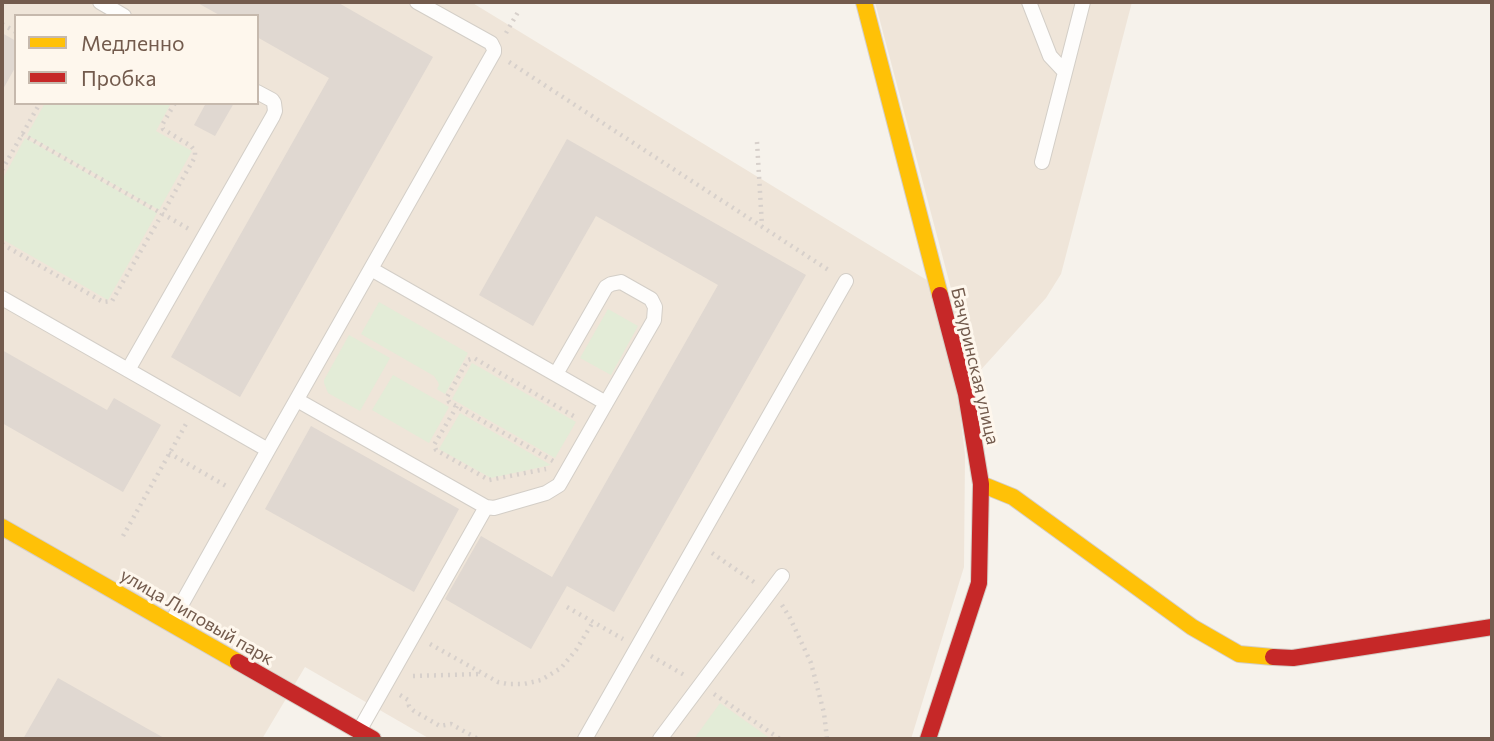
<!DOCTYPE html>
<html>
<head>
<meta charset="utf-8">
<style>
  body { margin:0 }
  #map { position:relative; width:1494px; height:741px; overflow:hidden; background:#f6f2eb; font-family:Commissioner,sans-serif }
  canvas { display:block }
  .frame { position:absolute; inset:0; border:4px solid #735b4d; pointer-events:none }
  .legend { position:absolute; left:14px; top:14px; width:245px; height:91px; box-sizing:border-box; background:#fef7ed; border:2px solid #c6b9ad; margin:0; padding:9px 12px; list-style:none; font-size:21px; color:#735b4d }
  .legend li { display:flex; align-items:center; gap:14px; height:35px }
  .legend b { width:35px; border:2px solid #c6b9ad }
</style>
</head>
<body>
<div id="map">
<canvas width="1494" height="741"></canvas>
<div class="frame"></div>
<ul class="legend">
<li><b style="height:9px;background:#ffc107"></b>Медленно</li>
<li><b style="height:9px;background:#c62828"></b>Пробка</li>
</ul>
</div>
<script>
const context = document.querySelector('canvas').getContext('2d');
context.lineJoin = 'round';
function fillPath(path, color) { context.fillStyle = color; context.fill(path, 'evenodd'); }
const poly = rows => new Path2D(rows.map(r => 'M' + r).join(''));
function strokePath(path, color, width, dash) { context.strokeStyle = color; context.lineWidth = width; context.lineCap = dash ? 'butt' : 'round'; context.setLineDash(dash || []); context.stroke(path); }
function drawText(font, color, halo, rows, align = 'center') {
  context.font = font + ' Commissioner,sans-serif'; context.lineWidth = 6; context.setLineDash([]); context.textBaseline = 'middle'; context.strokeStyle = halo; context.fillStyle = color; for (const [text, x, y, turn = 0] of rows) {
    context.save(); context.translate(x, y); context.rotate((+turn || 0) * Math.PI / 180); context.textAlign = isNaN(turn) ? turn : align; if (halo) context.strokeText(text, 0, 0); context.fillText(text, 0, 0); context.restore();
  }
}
const residential = poly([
  [2,2,471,2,953,296,875,2,1132,2,1061,274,1046,298,958,395,965,455,964,567,911,739,430,739,305,667,262,739,2,739],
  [16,16,257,16,257,103,16,103]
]);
const green = poly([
  [45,103,171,103,156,131,192,151,159,210,27,135],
  [25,138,157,213,108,300,2,239,2,180],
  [379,302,468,353,445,394,437,389,439,385,438,382,434,376,361,334],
  [608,309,638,326,611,375,580,358],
  [349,335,390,358,360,411,328,393,324,383,324,380],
  [472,363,576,422,555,458,452,399],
  [393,375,449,407,429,443,372,410],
  [460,413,551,465,491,478,439,449],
  [720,703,771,739,694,739]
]);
const building = poly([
  [196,2,337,2,433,57,240,397,171,357,329,78,257,37,257,16,221,16],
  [2,33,16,41,16,66,2,91],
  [206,103,234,103,215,136,194,125],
  [567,139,806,275,614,612,567,586,531,649,445,599,481,536,552,577,718,285,596,216,533,326,479,295],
  [2,350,107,410,114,398,161,425,123,492,2,423],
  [311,426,459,509,414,592,265,509],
  [58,678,148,729,166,739,23,739]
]);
const path = poly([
  [2,24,16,32],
  [506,33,518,12],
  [509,62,830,271],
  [22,134,189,229],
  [757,142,762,226],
  [2,170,40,103],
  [2,244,103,302,112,301,195,157,195,151,191,146,163,129,162,125,175,103],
  [457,406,434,445,436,450,489,480,546,469],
  [169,453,226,486],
  [553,461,449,402,447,397,468,360,474,358,577,418],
  [123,536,186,424],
  [712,553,754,582],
  [782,605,790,618,811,663,824,713,827,739],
  [567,607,623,639],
  [430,644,498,682,508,684,524,684,541,680,561,668,576,650,593,622],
  [651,656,686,676],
  [413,676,481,674],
  [714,694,780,739],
  [400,695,408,700,409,706,414,711,440,726,451,724,478,739]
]);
const lane = poly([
  [100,2,124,16],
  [1029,2,1050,56,1065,72],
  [1042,162,1083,2],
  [371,269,606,403,654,320,655,307,651,299,621,282,611,284,606,287,556,374],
  [2,298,268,450,171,623],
  [128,370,273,116,275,111,274,103,272,100,257,92],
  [297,400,486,507,494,508,546,493,559,485,606,403],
  [268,450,494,52,494,49,491,43,417,2],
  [359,731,486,507],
  [585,739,846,281],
  [660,739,782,576]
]);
const slow = poly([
  [864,2,940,295],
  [981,484,1013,497,1192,627,1239,654,1273,657],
  [2,527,238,662]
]);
const jam = poly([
  [1273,657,1293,658,1492,627],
  [238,662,373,739],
  [928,739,979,583,981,484,966,394,940,295]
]);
const streetNames = [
  ["Бачуринская улица",975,366,77],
  ["улица Липовый парк",197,617,30]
];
fillPath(residential, '#efe5d9');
fillPath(green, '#e3ecd7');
fillPath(building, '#e0d8d1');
strokePath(lane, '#d3cec7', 16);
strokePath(slow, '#d4cec6', 18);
strokePath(jam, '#d4cec6', 18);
strokePath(path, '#d7d0cb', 4.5, [2, 5]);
strokePath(lane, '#fefdfc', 14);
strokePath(slow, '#ffc107', 16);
strokePath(jam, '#c62828', 16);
drawText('18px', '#735b4d', '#fef7ed', streetNames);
</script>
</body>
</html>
